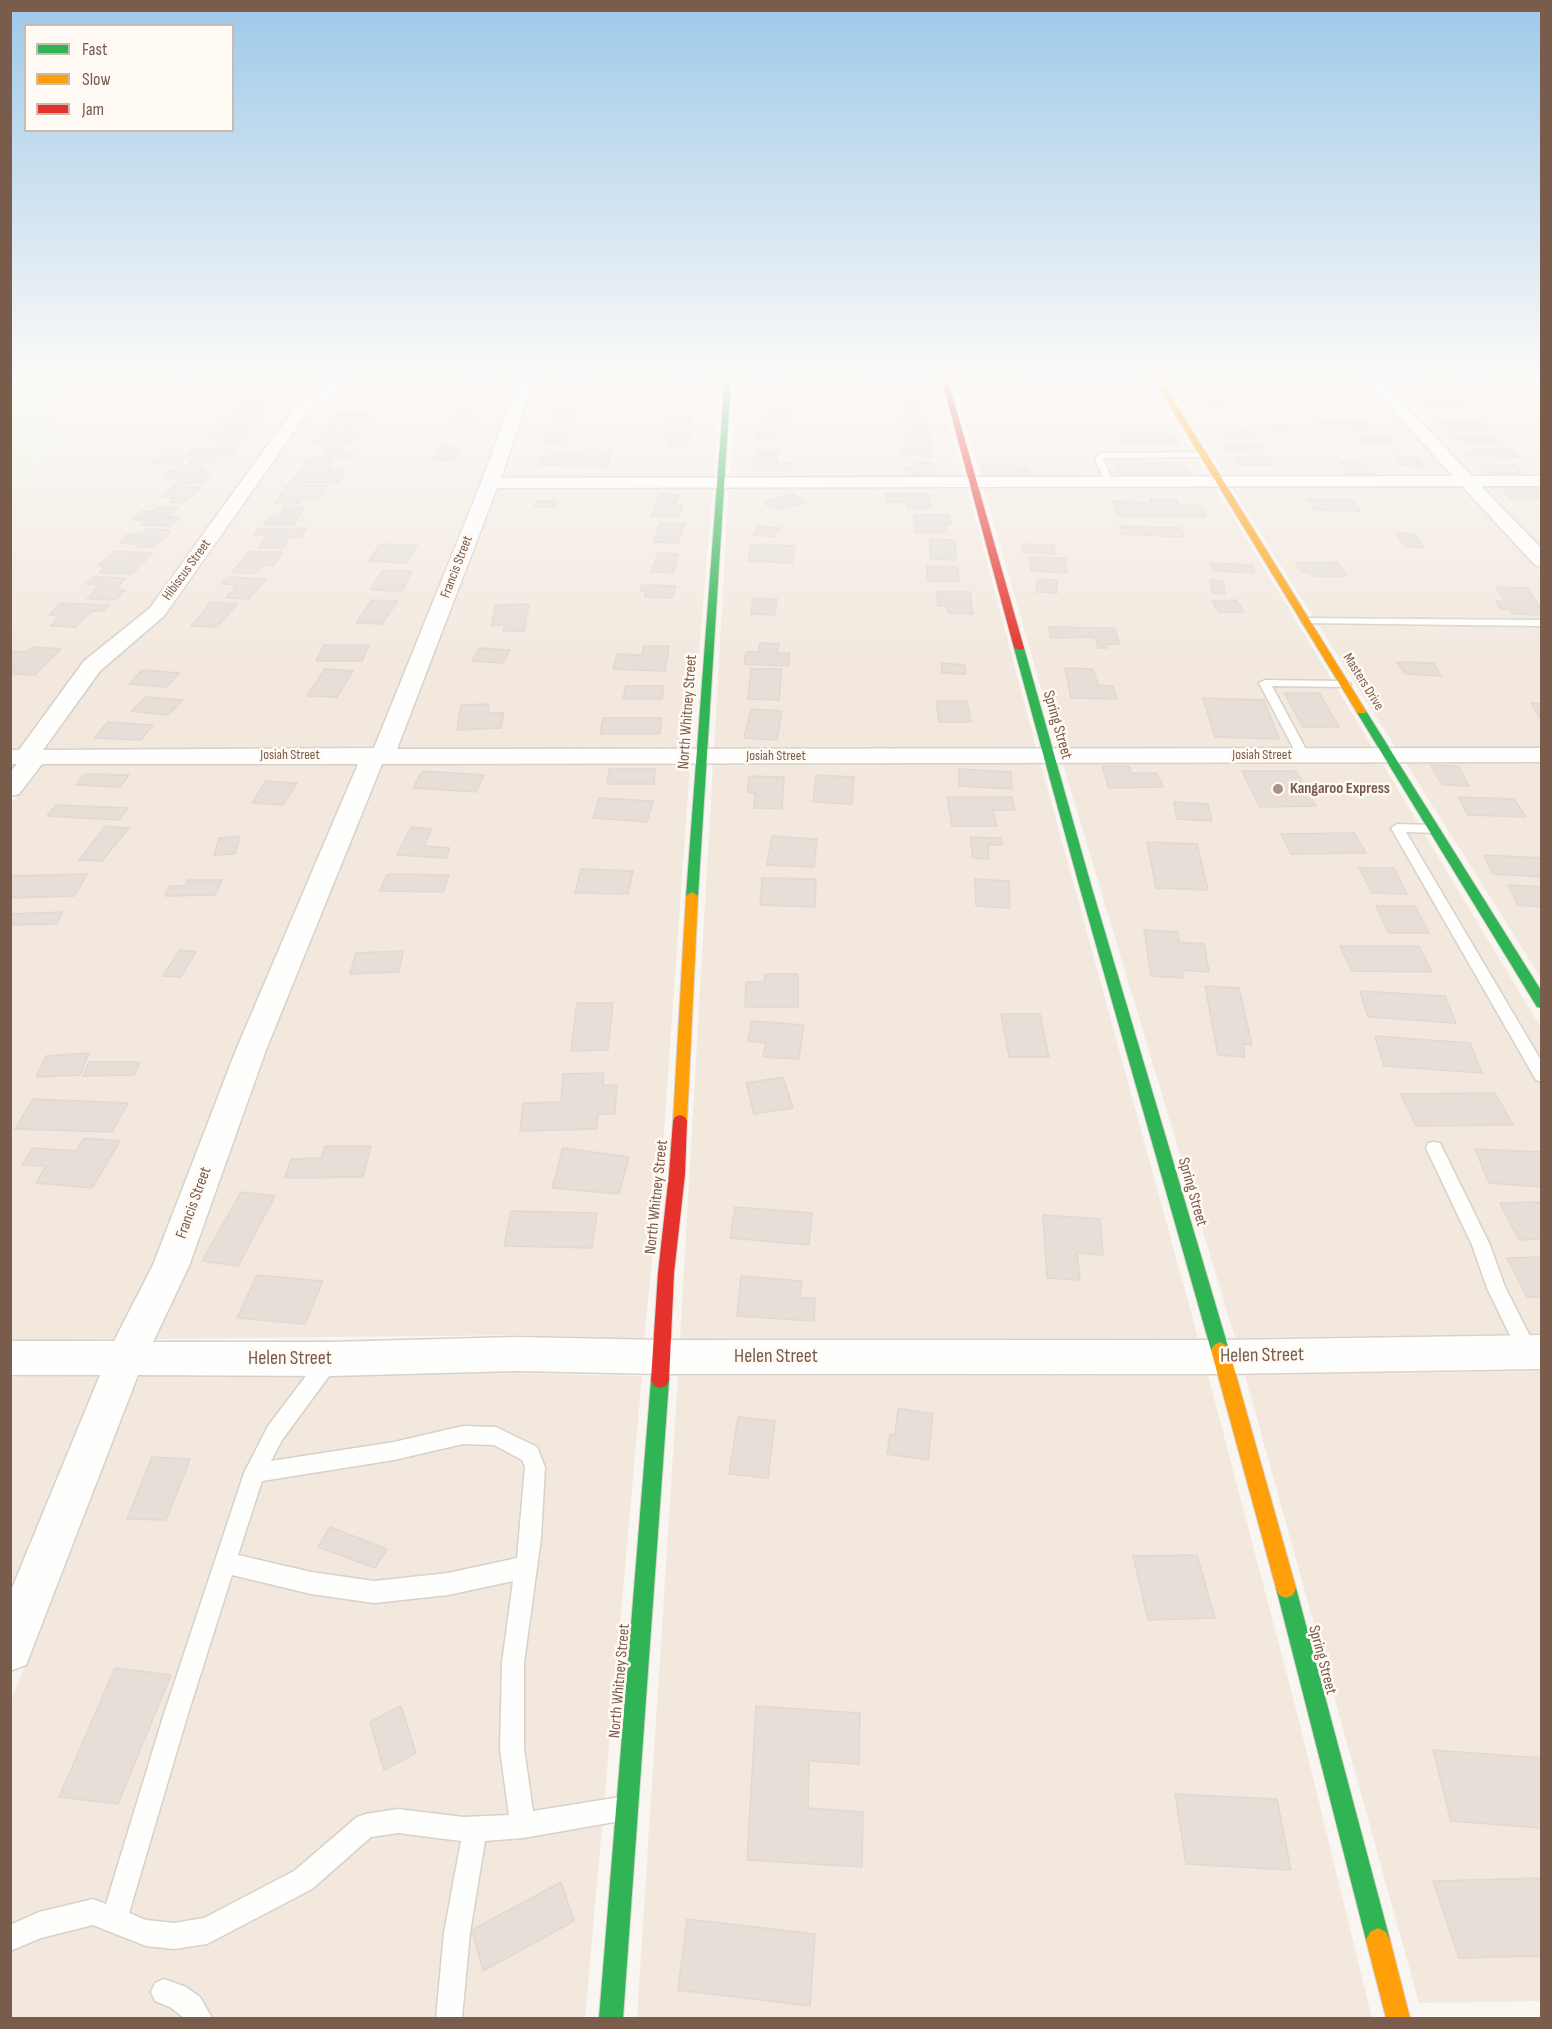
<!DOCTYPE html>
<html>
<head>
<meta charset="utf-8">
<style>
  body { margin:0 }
  #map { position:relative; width:1552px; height:2029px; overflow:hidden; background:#f9f5f0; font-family:"Sofia Sans Condensed",sans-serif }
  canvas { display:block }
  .frame { position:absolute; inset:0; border:12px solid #7a5c4d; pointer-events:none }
  .legend { position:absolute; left:24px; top:24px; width:210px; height:108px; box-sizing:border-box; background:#fffaf3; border:2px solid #cabbb1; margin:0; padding:8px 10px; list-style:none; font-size:18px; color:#7a5c4d }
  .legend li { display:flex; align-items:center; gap:12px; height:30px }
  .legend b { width:30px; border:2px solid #cabbb1 }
</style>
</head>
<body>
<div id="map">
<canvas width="1552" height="2029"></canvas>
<div class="frame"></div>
<ul class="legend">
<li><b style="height:8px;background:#30b455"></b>Fast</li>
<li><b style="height:8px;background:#ff9f0a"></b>Slow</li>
<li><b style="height:8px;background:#e5322d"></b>Jam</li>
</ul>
</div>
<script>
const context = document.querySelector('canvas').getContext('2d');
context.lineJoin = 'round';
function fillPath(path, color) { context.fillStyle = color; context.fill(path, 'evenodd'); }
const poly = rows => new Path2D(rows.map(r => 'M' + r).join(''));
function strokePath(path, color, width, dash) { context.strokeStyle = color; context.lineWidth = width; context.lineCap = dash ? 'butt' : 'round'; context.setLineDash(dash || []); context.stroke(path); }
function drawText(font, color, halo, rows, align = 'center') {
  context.font = font + ' "Sofia Sans Condensed",sans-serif'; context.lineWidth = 5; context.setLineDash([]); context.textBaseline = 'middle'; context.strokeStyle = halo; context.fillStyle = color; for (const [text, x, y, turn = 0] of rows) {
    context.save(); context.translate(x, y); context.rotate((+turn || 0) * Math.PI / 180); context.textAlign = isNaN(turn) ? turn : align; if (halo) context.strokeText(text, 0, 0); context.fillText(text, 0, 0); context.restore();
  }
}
const residential = poly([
  [104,377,335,377,322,391,147,611,20,749,11,749,11,494,42,456,65,440,52,421,59,403],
  [350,377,521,377,482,483,374,748,42,749,102,667,167,611,309,410,336,392],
  [535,377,721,377,713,479,500,479],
  [735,377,936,377,964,478,730,479],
  [951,377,1148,377,1209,478,981,478],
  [1162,377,1361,377,1393,414,1456,478,1226,478],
  [1376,377,1541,377,1541,477,1473,478],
  [1214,485,1373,748,1058,747,983,486],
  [1230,485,1463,486,1541,572,1541,747,1396,748],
  [1480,485,1541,485,1541,551],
  [713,486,691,749,397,748,497,487],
  [729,486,967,486,1036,747,714,749],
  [1040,761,1198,1338,680,1339,713,764],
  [1062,761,1382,763,1541,1028,1541,1334,1235,1338],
  [360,762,153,1266,117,1339,11,1340,10,805,41,764],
  [383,762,690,764,661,1174,644,1339,520,1335,153,1339,266,1049],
  [1405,762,1541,762,1541,978],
  [1541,1371,1541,2001,1419,2003,1245,1375],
  [513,1373,642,1376,585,2018,11,2018,10,1703,81,1527,137,1376],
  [1208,1375,1296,1709,1372,2018,637,2018,678,1376],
  [100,1376,11,1597,11,1377]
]);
const green = poly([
  [11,377,104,377,59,403,52,421,65,440,42,456,11,494]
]);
const building = poly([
  [467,377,491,377,486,384,462,383,467,377],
  [565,377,584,377,582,384,563,384,565,377],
  [667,377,700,377,698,384,680,384,681,379,667,377],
  [756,377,776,377,774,383,755,382,756,377],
  [873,377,922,377,923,383,873,382,873,377],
  [1034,377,1125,377,1127,381,1035,381,1034,377],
  [1393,377,1421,377,1426,383,1398,383,1393,377],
  [1453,378,1475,378,1482,385,1460,385,1453,378],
  [181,381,208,382,194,393,167,392,181,381],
  [252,382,294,382,282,395,234,394,237,390,231,390,236,385,249,385,252,382],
  [377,382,404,382,397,394,377,394,382,387,374,387,377,382],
  [893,386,924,386,925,396,893,396,893,386],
  [458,387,479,387,473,402,452,402,458,387],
  [568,387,585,387,579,397,575,397,577,393,564,392,568,387],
  [674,387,691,388,687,399,669,399,674,387],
  [764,387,783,388,780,402,760,401,764,387],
  [1202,390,1215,390,1218,397,1226,397,1231,410,1205,409,1202,401,1206,401,1202,390],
  [231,397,264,397,258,404,265,404,260,411,236,411,242,404,226,404,231,397],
  [901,399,922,399,921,411,900,410,901,399],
  [1420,399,1459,399,1469,408,1430,408,1420,399],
  [459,406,477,406,470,422,452,422,459,406],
  [561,406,578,407,570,421,552,420,561,406],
  [770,408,791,409,785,421,763,420,770,408],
  [229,413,259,413,249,427,218,427,229,413],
  [338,413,373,414,367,421,357,421,352,427,328,426,333,420,339,421,342,418,334,417,338,413],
  [901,414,921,414,921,419,927,419,928,426,902,425,901,414],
  [674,417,691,417,689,424,672,424,674,417],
  [1315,420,1365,421,1370,431,1320,429,1315,420],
  [1439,420,1483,422,1490,431,1445,430,1439,420],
  [1266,425,1289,426,1291,431,1268,430,1266,425],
  [547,426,580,426,578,434,565,434,564,443,543,443,547,426],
  [664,427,691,428,686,447,668,447,671,435,661,435,664,427],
  [757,427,790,427,790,434,776,434,776,439,756,439,757,427],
  [1217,427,1251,429,1255,436,1221,435,1217,427],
  [907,428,929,429,929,442,906,441,907,428],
  [214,430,248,430,235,445,215,445,220,440,206,439,214,430],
  [324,430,361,430,354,441,347,441,344,445,312,444,324,430],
  [1117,435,1173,435,1179,444,1122,444,1117,435],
  [1358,435,1390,436,1394,444,1363,443,1358,435],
  [1448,435,1497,436,1503,444,1466,442,1465,440,1452,440,1448,435],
  [1222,444,1259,445,1263,453,1225,452,1222,444],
  [903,445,932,446,932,457,902,454,903,445],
  [440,447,462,448,453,461,431,460,440,447],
  [192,448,235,449,230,454,220,453,211,463,189,463,196,456,185,456,192,448],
  [328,448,344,448,342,452,353,452,349,458,333,458,330,464,304,464,307,458,322,458,328,448],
  [1473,449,1513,449,1521,457,1470,456,1466,452,1477,453,1473,449],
  [756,450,779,451,776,463,791,463,790,471,752,470,756,450],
  [560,452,583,452,582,456,601,456,603,452,611,452,607,466,537,465,541,456,558,456,560,452],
  [159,456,185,456,178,464,152,463,159,456],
  [1395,456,1419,457,1425,466,1401,465,1395,456],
  [1235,457,1268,457,1272,465,1240,465,1235,457],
  [912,462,933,462,937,475,906,475,904,467,913,467,912,462],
  [1341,462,1361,462,1371,474,1350,474,1341,462],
  [980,464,1027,467,1030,475,984,476,980,464],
  [1115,464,1183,464,1189,474,1119,474,1115,464],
  [1479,465,1515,465,1523,474,1487,473,1479,465],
  [179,466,202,466,199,470,206,470,202,475,210,475,203,483,176,483,180,478,163,478,169,470,175,470,179,466],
  [305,466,330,467,327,470,346,470,338,483,291,482,305,466],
  [288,485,328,486,319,498,303,498,298,504,274,503,288,485],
  [174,486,201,487,184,503,170,502,174,498,161,497,174,486],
  [1502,488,1542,489,1542,498,1510,498,1502,488],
  [660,494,680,495,675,505,683,505,678,517,651,516,660,494],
  [792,494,805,502,777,510,763,503,792,494],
  [885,494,928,494,932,508,908,508,907,502,887,502,885,494],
  [1150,499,1176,499,1179,505,1200,505,1206,516,1119,516,1112,501,1152,503,1150,499],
  [1308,499,1353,500,1360,511,1314,510,1308,499],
  [536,501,557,501,555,507,534,507,536,501],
  [156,507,178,508,169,517,180,517,171,526,141,525,146,520,133,520,142,511,152,512,156,507],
  [284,507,305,507,294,525,264,525,269,517,278,517,284,507],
  [914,515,949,515,951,524,945,524,947,533,916,533,914,515],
  [661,523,685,524,678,543,653,542,661,523],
  [759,526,780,528,774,537,753,535,759,526],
  [1120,526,1181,528,1184,537,1122,534,1120,526],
  [307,528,301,538,288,538,283,548,259,548,267,535,254,535,258,529,307,528],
  [147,529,171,530,155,547,136,547,138,544,120,543,128,534,143,534,147,529],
  [1396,533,1415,534,1424,548,1404,547,1396,533],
  [930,539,955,540,956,560,930,559,930,539],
  [380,544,417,545,406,563,369,561,380,544],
  [752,544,795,546,792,563,748,561,752,544],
  [1022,544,1054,545,1055,554,1023,552,1022,544],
  [114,551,153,553,132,574,99,573,105,567,98,566,114,551],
  [248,552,282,552,273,566,262,565,256,573,232,573,248,552],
  [658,553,679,554,673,573,651,572,658,553],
  [1029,557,1065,558,1067,573,1031,571,1029,557],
  [1337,562,1347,576,1313,576,1310,572,1302,572,1295,563,1337,562],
  [1210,563,1252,565,1255,573,1213,571,1210,563],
  [927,566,958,567,959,582,927,581,927,566],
  [382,571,412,571,402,591,371,590,382,571],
  [93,577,126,578,116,589,125,590,116,600,87,599,100,585,86,584,93,577],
  [228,577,266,579,249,599,226,598,237,585,221,584,228,577],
  [1038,579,1057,580,1057,593,1036,592,1038,579],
  [1210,580,1223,581,1225,594,1212,593,1210,580],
  [642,585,676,586,672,598,644,597,646,591,640,591,642,585],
  [1496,587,1527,588,1542,610,1542,615,1513,614,1510,609,1500,609,1496,601,1506,602,1496,587],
  [936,592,970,592,973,614,948,613,947,606,938,606,936,592],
  [753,598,777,599,775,615,751,614,753,598],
  [372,600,398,601,382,624,356,623,372,600],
  [1236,600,1244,612,1219,612,1212,601,1236,600],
  [211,602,237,604,217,627,191,626,211,602],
  [60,603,109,605,103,611,91,611,76,627,51,626,60,616,49,615,60,603],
  [529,604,524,631,503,631,505,625,491,626,496,605,529,604],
  [1048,627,1114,628,1120,644,1106,644,1108,648,1098,648,1095,637,1051,638,1048,627],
  [760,643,779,644,777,653,790,653,788,666,744,664,746,652,758,652,760,643],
  [324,645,369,645,362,661,316,661,324,645],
  [644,646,669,646,665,671,613,669,617,654,642,655,644,646],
  [33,647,61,649,35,675,10,674,10,669,15,665,10,664,10,651,27,652,33,647],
  [479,648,510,650,503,663,472,661,479,648],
  [1397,662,1434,663,1441,676,1405,674,1397,662],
  [942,663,965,665,966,674,941,673,942,663],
  [1065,668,1093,669,1098,685,1113,686,1117,699,1071,698,1065,668],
  [325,669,353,671,337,697,307,696,325,669],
  [751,669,782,669,779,700,748,699,751,669],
  [142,670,179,673,167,687,129,684,142,670],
  [626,686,664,686,662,699,623,699,626,686],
  [1284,693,1319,693,1339,727,1303,727,1284,693],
  [146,697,183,700,168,715,131,711,146,697],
  [1203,698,1264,700,1279,739,1215,737,1203,698],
  [936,701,967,701,971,722,939,722,936,701],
  [1531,703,1542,704,1542,721,1531,703],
  [489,704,488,713,504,713,501,728,457,730,461,705,489,704],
  [751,709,782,711,777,740,744,738,751,709],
  [603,718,662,718,660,734,600,734,603,718],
  [108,722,153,725,141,740,94,738,108,722],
  [1431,765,1458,766,1469,786,1442,785,1431,765],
  [1102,766,1129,766,1131,773,1157,773,1163,787,1109,788,1102,766],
  [609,769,655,769,654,784,607,784,609,769],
  [959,769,1011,772,1012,789,959,786,959,769],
  [422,771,484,775,476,792,413,788,422,771],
  [1242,771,1296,771,1316,806,1260,807,1242,771],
  [85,774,129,775,120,787,76,785,85,774],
  [816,775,854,777,852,804,813,802,816,775],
  [749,776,784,777,782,809,754,808,755,793,747,792,749,776],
  [266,781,297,783,283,805,252,803,266,781],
  [947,797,1012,797,1015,810,993,810,997,826,952,826,947,797],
  [1458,797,1514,799,1526,817,1468,815,1458,797],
  [599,798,653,801,647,822,593,818,599,798],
  [1174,802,1208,804,1212,821,1177,819,1174,802],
  [56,805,128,808,119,820,47,816,56,805],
  [106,826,129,828,102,861,79,860,106,826],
  [411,827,432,829,424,846,450,848,446,858,397,855,411,827],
  [1354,833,1366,853,1291,854,1281,834,1354,833],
  [240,836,235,854,214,855,219,838,240,836],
  [772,836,817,839,814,867,767,865,772,836],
  [970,837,1001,838,1002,845,988,845,989,859,973,858,970,837],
  [1147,842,1197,844,1208,890,1156,888,1147,842],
  [1484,855,1542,858,1542,877,1493,874,1484,855],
  [1359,868,1394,868,1407,894,1372,893,1359,868],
  [581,869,633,871,628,894,575,893,581,869],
  [87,874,75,896,10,898,10,876,87,874],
  [387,874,449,875,443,892,380,891,387,874],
  [762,878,816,879,815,907,760,905,762,878],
  [975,879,1009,881,1010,908,976,906,975,879],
  [188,880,222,880,215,895,165,896,170,886,185,886,188,880],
  [1508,885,1542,887,1542,907,1518,905,1508,885],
  [1376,906,1415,906,1429,933,1389,933,1376,906],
  [63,912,57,924,10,925,10,914,63,912],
  [1144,930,1178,932,1179,942,1204,944,1209,972,1182,970,1183,978,1151,976,1144,930],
  [1340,946,1419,946,1432,972,1352,971,1340,946],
  [180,950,196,952,181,977,163,976,180,950],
  [403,951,399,972,350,974,356,953,403,951],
  [765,974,798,974,798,1007,745,1007,746,982,764,982,765,974],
  [1205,986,1239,988,1252,1045,1243,1044,1245,1057,1218,1055,1205,986],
  [1360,991,1445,996,1456,1023,1368,1017,1360,991],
  [577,1003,613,1003,608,1050,571,1051,577,1003],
  [1001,1014,1040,1014,1049,1057,1009,1057,1001,1014],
  [752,1021,804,1025,799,1059,763,1057,766,1043,748,1041,752,1021],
  [1375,1036,1470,1043,1482,1073,1384,1066,1375,1036],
  [89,1053,80,1075,36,1077,46,1056,89,1053],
  [89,1062,140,1062,134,1075,83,1076,89,1062],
  [604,1073,603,1085,617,1085,615,1114,598,1114,597,1129,520,1131,523,1103,561,1102,563,1074,604,1073],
  [783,1077,793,1108,754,1114,746,1083,783,1077],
  [1495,1093,1513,1125,1416,1126,1401,1094,1495,1093],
  [33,1099,128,1103,112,1132,15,1129,33,1099],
  [84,1138,120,1141,92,1188,36,1183,46,1166,22,1165,33,1148,76,1151,84,1138],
  [325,1146,371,1146,363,1177,285,1178,291,1159,321,1158,325,1146],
  [563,1148,629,1157,619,1194,552,1188,563,1148],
  [1475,1149,1542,1152,1542,1187,1489,1183,1475,1149],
  [241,1192,275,1196,238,1266,202,1261,241,1192],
  [1542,1202,1542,1239,1519,1240,1500,1203,1542,1202],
  [735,1207,812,1213,809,1245,730,1238,735,1207],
  [511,1211,597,1213,592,1248,504,1246,511,1211],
  [1043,1215,1100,1219,1103,1255,1077,1253,1080,1280,1047,1278,1043,1215],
  [1542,1257,1542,1297,1527,1297,1507,1258,1542,1257],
  [257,1275,323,1281,305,1324,237,1318,257,1275],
  [741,1276,802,1281,800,1298,815,1298,814,1321,737,1316,741,1276],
  [898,1408,933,1414,928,1460,887,1454,890,1434,895,1435,898,1408],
  [738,1417,775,1421,768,1478,729,1474,738,1417],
  [152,1457,190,1459,166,1520,127,1519,152,1457],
  [330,1527,387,1549,375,1568,318,1547,330,1527],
  [1197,1555,1215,1618,1148,1620,1133,1556,1197,1555],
  [115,1668,171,1675,118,1804,59,1797,115,1668],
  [401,1706,416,1753,384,1770,370,1722,401,1706],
  [756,1706,860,1713,859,1764,809,1761,808,1808,863,1812,862,1867,747,1860,756,1706],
  [1433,1750,1542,1758,1542,1828,1451,1821,1433,1750],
  [1175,1794,1277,1799,1291,1870,1186,1864,1175,1794],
  [1542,1878,1542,1956,1459,1958,1433,1881,1542,1878],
  [561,1882,574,1921,483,1971,472,1930,561,1882],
  [687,1919,815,1934,810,2006,678,1990,687,1919]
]);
const lane = poly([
  [943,385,1158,389,1161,386,1220,386,1224,388,1220,390,1166,390,1163,393,946,389,942,387,943,385],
  [1203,452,1206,453,1206,457,1103,458,1113,482,1109,485,1105,482,1095,459,1100,453,1203,452],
  [1306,618,1542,620,1542,626,1302,623,1301,621,1306,618],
  [1265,680,1345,681,1351,684,1345,687,1272,686,1309,755,1307,758,1299,758,1297,755,1259,683,1265,680],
  [1397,824,1434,825,1440,829,1434,833,1406,832,1542,1062,1542,1082,1536,1080,1391,828,1397,824],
  [1434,1142,1440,1143,1490,1245,1505,1287,1538,1352,1535,1358,1528,1360,1521,1358,1487,1288,1472,1245,1426,1148,1428,1143,1434,1142],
  [328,1354,335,1356,338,1362,335,1368,282,1440,271,1461,394,1442,463,1426,496,1427,537,1447,545,1467,541,1538,524,1663,524,1749,533,1811,620,1797,629,1800,632,1809,629,1818,620,1821,523,1838,485,1841,470,1933,462,2018,436,2018,444,1933,461,1841,398,1833,371,1837,312,1889,207,1944,174,1949,146,1946,93,1925,41,1938,10,1951,10,1925,39,1912,93,1899,106,1904,163,1717,244,1473,268,1426,321,1356,328,1354],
  [463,1444,494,1445,522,1460,525,1467,517,1558,448,1573,374,1581,311,1572,238,1555,262,1481,394,1460,463,1444],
  [232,1575,311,1594,374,1603,448,1595,513,1581,502,1663,500,1749,509,1815,463,1817,398,1809,366,1814,357,1817,294,1871,204,1918,174,1923,146,1920,129,1913,187,1717,232,1575],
  [164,1979,186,1987,200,1997,212,2018,184,2018,170,2007,155,2001,151,1992,155,1983,164,1979]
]);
const street = poly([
  [334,377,349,377,334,395,308,412,164,616,100,671,43,750,374,748,481,483,520,377,535,377,501,478,1453,476,1362,377,1378,377,1472,476,1542,476,1542,486,1481,486,1542,549,1542,567,1535,565,1462,486,497,488,397,749,1542,748,1542,762,382,764,266,1050,189,1266,153,1342,330,1342,516,1337,661,1340,1222,1340,1542,1335,1542,1369,1222,1374,661,1374,516,1371,330,1376,138,1375,26,1665,10,1671,10,1593,100,1375,10,1375,10,1341,114,1341,153,1265,236,1050,358,764,42,764,19,794,10,796,10,772,17,764,10,764,10,750,19,750,84,661,150,608,296,406,324,389,334,377]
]);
const fast = poly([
  [725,377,731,377,698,896,692,900,686,896,725,377],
  [1019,645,1024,648,1091,885,1229,1350,1226,1355,1220,1358,1214,1355,1211,1350,1079,885,1014,648,1019,645],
  [1361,708,1366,711,1542,992,1542,1008,1537,1007,1356,711,1361,708],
  [660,1372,666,1374,669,1380,623,2018,599,2018,651,1380,654,1374,660,1372],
  [1286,1578,1293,1581,1296,1588,1390,1940,1386,1948,1378,1952,1370,1948,1366,1940,1276,1588,1279,1581,1286,1578]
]);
const slow = poly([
  [1152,377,1159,377,1366,711,1365,713,1357,713,1356,711,1152,377],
  [692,892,698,896,687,1121,685,1125,680,1127,675,1125,673,1121,686,896,692,892],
  [1220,1342,1226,1345,1229,1350,1296,1588,1293,1595,1286,1598,1279,1595,1276,1588,1211,1350,1214,1345,1220,1342],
  [1378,1928,1386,1932,1390,1940,1410,2018,1386,2018,1366,1940,1370,1932,1378,1928]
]);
const jam = poly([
  [941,377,947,377,1024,648,1022,650,1014,648,941,377],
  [680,1115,685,1117,687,1121,685,1174,674,1273,669,1380,666,1386,660,1388,654,1386,651,1380,658,1273,669,1174,673,1121,675,1117,680,1115]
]);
const markers = [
  [1278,789,6,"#a69286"]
];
const farStreetnames = [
  ["Francis Street",457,567,-69],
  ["Hibiscus Street",187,570,-54],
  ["Masters Drive",1363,682,58],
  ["Josiah Street",290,755],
  ["Josiah Street",1262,755],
  ["Josiah Street",776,756]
];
const streetNames = [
  ["North Whitney Street",688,712,-86],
  ["Spring Street",1057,725,74],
  ["Spring Street",1192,1192,74],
  ["North Whitney Street",657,1197,-84],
  ["Francis Street",194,1203,-70],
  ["Spring Street",1322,1660,75],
  ["North Whitney Street",620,1681,-85]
];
const poiNames = [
  ["Kangaroo Express",1290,789]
];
const nearStreetnames = [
  ["Helen Street",1262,1356,-1],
  ["Helen Street",776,1357],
  ["Helen Street",290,1359]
];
fillPath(residential, '#f2e8de');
fillPath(green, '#e7f0db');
fillPath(building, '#e6ded7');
strokePath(building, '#e2d8d2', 1.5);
strokePath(lane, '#d7d1cb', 3);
strokePath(street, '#d7d1cb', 3);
strokePath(fast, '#d9d2cb', 2);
strokePath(slow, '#d9d2cb', 2);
strokePath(jam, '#d9d2cb', 2);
fillPath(lane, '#fefefd');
fillPath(street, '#fefefd');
fillPath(fast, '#30b455');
fillPath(slow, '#ff9f0a');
fillPath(jam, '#e5322d');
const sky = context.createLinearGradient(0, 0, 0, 661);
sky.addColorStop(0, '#9ec9e9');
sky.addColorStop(0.57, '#fcfaf8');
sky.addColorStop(1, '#fcfaf800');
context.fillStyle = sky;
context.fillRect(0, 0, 1552, 661);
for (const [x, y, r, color] of markers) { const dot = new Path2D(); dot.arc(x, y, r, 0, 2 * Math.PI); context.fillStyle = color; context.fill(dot); strokePath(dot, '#fffaf3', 2); }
drawText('14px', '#7a5c4d', '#fffaf3', farStreetnames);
drawText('16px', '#7a5c4d', '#fffaf3', streetNames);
drawText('bold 16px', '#7a5c4d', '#fffaf3', poiNames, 'left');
drawText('20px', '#7a5c4d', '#fffaf3', nearStreetnames);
</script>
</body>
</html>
